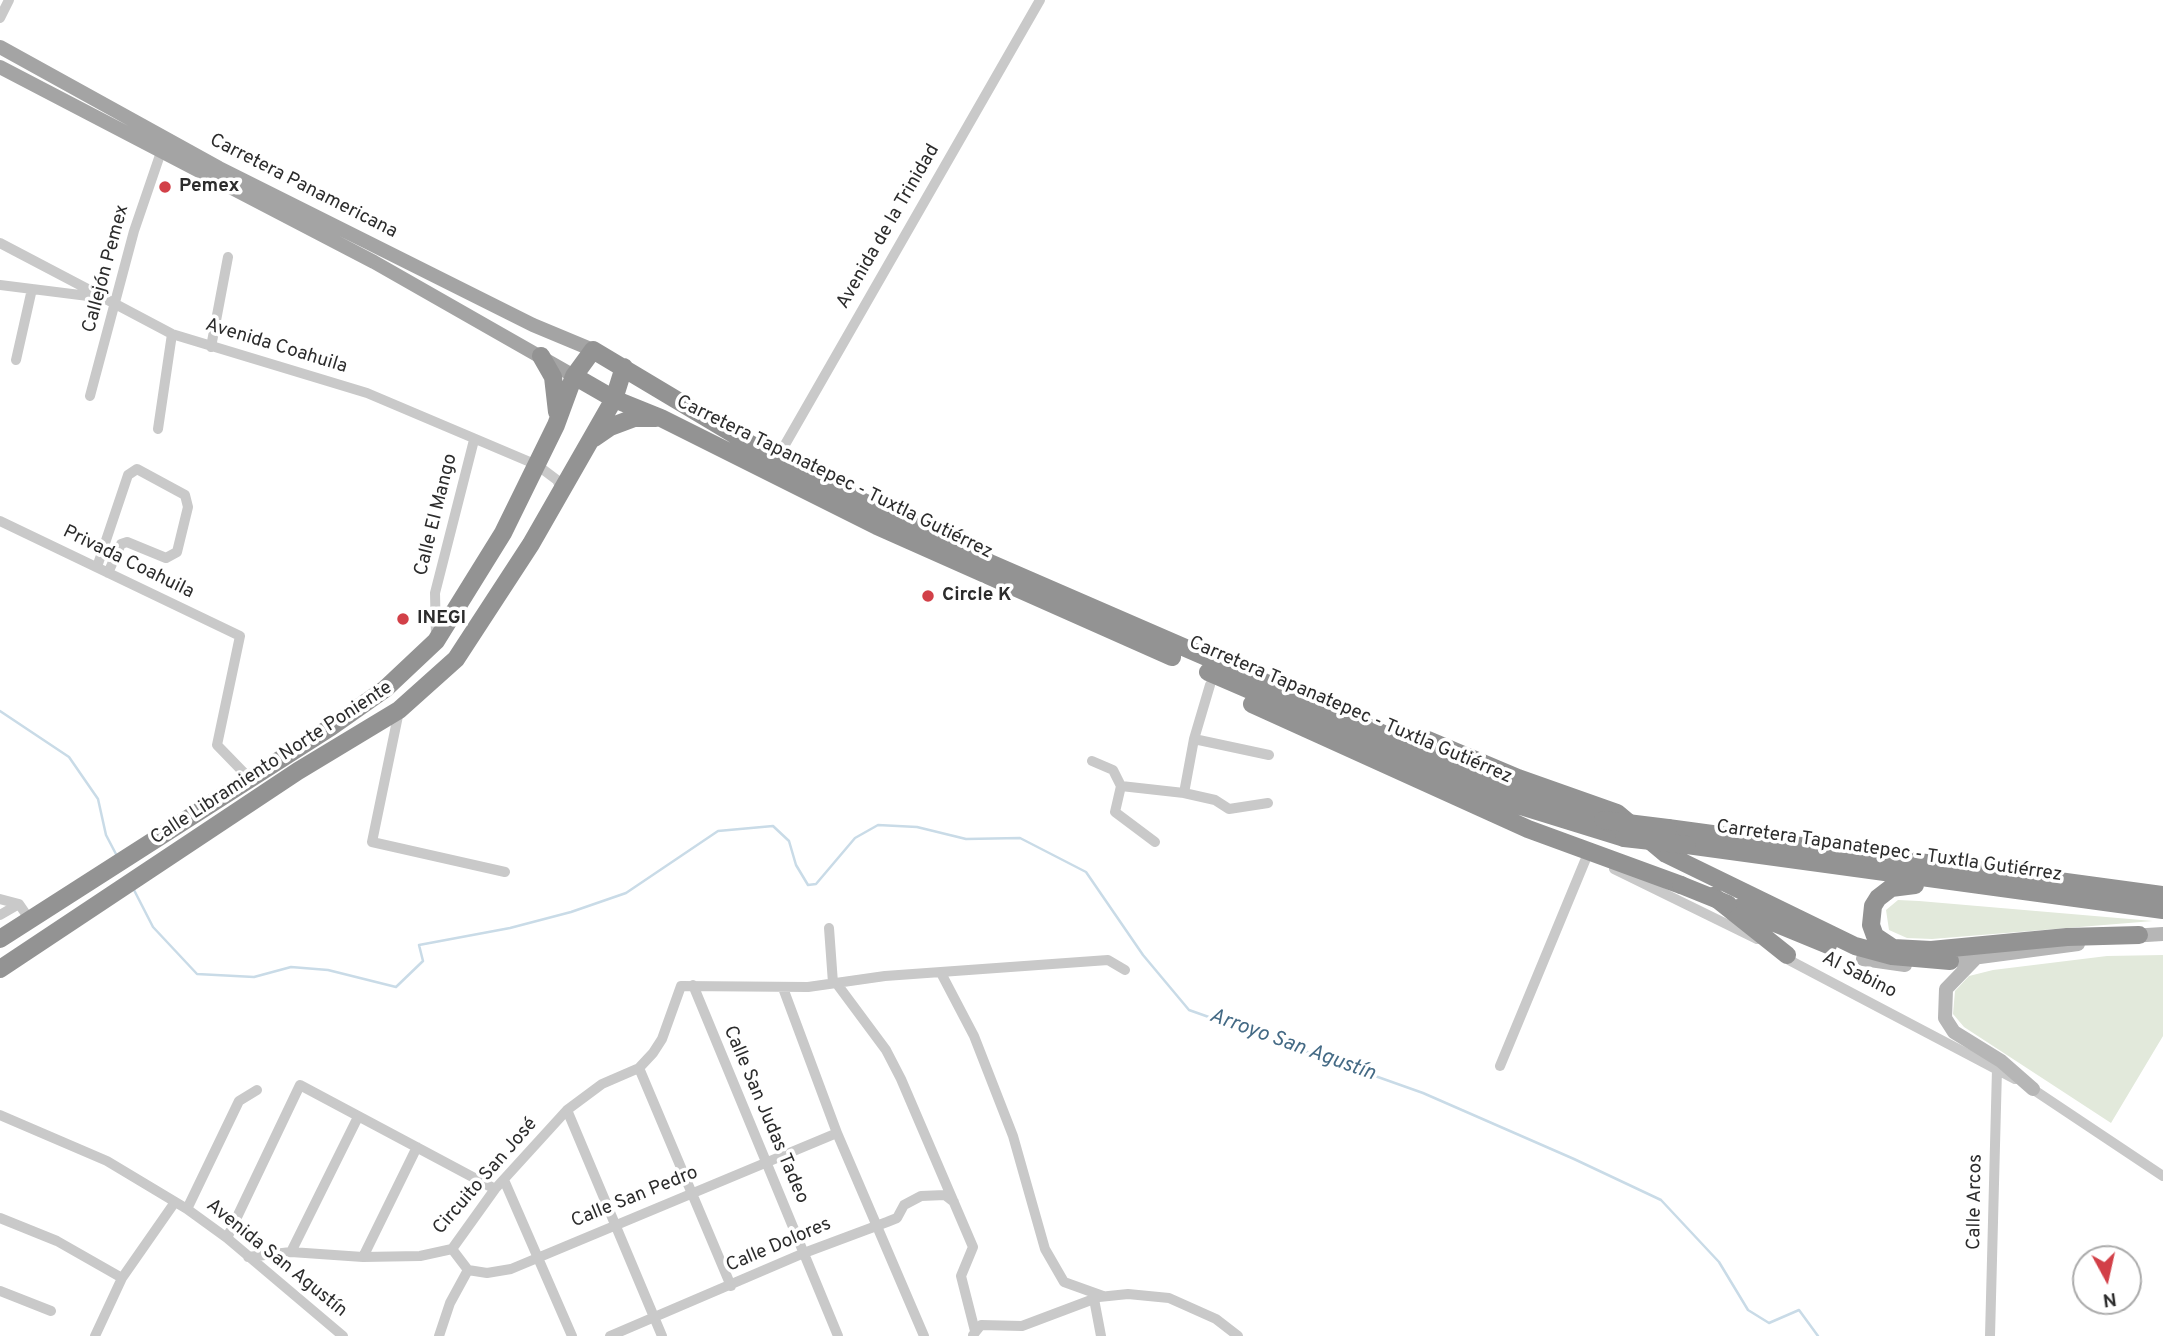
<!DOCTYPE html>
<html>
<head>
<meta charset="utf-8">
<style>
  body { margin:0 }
  #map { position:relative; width:2163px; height:1336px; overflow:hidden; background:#fff; font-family:Overpass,sans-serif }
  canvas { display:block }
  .north { position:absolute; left:2072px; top:1245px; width:70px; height:70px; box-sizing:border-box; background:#fff; border:2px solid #ababab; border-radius:50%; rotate:172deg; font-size:19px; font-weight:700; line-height:28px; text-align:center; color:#2c2c2c }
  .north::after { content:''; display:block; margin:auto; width:24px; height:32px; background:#d24048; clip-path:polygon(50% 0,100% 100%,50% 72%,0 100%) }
</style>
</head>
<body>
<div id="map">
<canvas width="2163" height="1336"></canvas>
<div class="north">N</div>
</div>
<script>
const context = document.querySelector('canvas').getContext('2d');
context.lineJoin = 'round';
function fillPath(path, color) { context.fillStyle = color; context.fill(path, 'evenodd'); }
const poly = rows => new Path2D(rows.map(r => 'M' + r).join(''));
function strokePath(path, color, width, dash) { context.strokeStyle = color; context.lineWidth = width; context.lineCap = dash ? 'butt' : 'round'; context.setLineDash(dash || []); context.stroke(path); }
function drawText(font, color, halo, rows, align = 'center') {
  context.font = font + ' Overpass,sans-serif'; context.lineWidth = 7; context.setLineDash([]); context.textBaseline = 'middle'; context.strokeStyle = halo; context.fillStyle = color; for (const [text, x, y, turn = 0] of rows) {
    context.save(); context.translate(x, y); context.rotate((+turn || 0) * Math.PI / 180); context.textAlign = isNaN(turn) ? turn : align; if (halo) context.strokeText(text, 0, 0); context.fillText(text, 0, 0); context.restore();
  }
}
const green = poly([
  [1898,900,1919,901,2153,921,1932,939,1907,938,1889,930,1886,910],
  [2163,955,2163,1036,2111,1123,1964,1027,1953,1014,1955,991,1969,976,1993,970,2107,956]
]);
const stream = poly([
  [0,711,69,757,98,799,106,835,117,856],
  [134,890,153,927,197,974,254,977,291,967,328,970,396,987,423,961,419,945,510,928,571,912,626,893,718,831,773,826,789,841,796,865,808,885,816,884,855,838,878,825,917,827,966,839,1020,838,1086,872,1143,955,1189,1010,1423,1093,1574,1159,1661,1200,1719,1262,1748,1310,1769,1323,1799,1310,1818,1336]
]);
const street = poly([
  [0,18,9,0],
  [0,243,99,295],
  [0,285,104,298,172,334,367,393,537,465,557,480,562,490],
  [211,347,228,257],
  [16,360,32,289],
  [90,396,134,231,161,152],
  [158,429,172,334],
  [775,462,1040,0],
  [0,521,240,636,217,745,250,779],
  [97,567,128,475,137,469,185,495,188,507,177,552,166,558,127,542,121,544,108,573],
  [436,637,435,593,474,440],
  [399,711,372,842,505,872],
  [1194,739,1269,755],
  [1092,761,1113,770,1121,786,1184,793,1215,800,1229,809,1268,803],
  [1121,786,1115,812,1155,842],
  [1184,793,1194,739,1210,685],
  [1614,869,1757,939],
  [0,899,19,904,30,920],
  [0,915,19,904],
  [829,928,833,983],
  [1786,955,1789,960,2015,1079],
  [941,973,974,1036,1013,1136,1045,1249,1064,1282,1103,1296],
  [837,984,886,1050,901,1079,973,1247,961,1276,975,1331],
  [693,985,838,1336],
  [783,988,837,1133,924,1336],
  [1500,1066,1587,856],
  [639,1068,731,1286],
  [2028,1086,2163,1176],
  [567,1110,662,1336],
  [0,1115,107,1161,187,1209,227,1238,343,1336],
  [504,1180,572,1336],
  [187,1209,239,1101,257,1090],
  [0,1218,57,1241,122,1278],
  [227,1238,300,1085,495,1189],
  [452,1249,468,1270,487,1273,511,1269,837,1133],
  [291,1252,358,1117],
  [248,1257,291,1252,363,1257,420,1256,452,1249,495,1189,567,1110,602,1084,639,1068,653,1053,662,1039,681,986,808,987,885,976,1108,960,1125,970],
  [363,1257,417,1147],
  [0,1291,51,1311],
  [1094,1299,1101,1336],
  [973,1335,981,1325,1022,1326,1099,1297,1128,1294,1169,1298,1216,1319,1238,1336],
  [95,1336,122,1278,175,1202],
  [439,1336,450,1303,468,1270],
  [610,1336,804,1253,887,1222,897,1218,904,1205,921,1196,945,1195,954,1202],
  [1990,1336,1997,1069]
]);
const secondary = poly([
  [2130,936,2163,934],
  [1976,958,1946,989,1945,1018,1954,1032,2001,1061,2033,1089],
  [1863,959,1905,965],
  [1942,962,2078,944]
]);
const primary = poly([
  [0,47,219,168,533,325,593,350],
  [0,67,374,262,574,376]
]);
const highway = poly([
  [541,356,553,377,557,412],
  [574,376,614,399,661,418,877,526,1172,657],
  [594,438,610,427,634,418,656,418],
  [1208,672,1514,804,1624,838],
  [1252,704,1528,829,1681,885],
  [1428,740,1518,778,1617,813,1666,854,1855,946,1892,956,1950,961],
  [1668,828,2163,895],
  [1687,845,2163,910],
  [1915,885,1891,888,1878,898,1873,906,1871,925,1875,936,1893,948,1931,950,2067,937,2139,935],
  [1713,896,1787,955],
  [1738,908,1828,945],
  [0,939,331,727,385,689,436,641,503,533,556,425,574,376,593,350,777,460,992,564,1515,791,1603,820],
  [0,969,298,771,399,710,456,659,531,544,614,399,624,367]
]);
const highwayBridge = poly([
  [1603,820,1668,828],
  [1624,838,1687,845],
  [1681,885,1728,904]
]);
const markers = [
  [165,187,7,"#d24048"],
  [928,596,7,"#d24048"],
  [403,619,7,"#d24048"]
];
const poiNames = [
  ["Pemex",179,187],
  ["Circle K",942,596],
  ["INEGI",417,619]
];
const streetNames = [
  ["Carretera Panamericana",303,187,27],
  ["Avenida de la Trinidad",889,227,-60],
  ["Callejón Pemex",107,269,-75],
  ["Avenida Coahuila",276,347,17],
  ["Carretera Tapanatepec - Tuxtla Gutiérrez",834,478,26],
  ["Calle El Mango",437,515,-76],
  ["Privada Coahuila",128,563,26],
  ["Carretera Tapanatepec - Tuxtla Gutiérrez",1350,711,23],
  ["Calle Libramiento Norte Poniente",272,764,-33],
  ["Carretera Tapanatepec - Tuxtla Gutiérrez",1889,852,8],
  ["Al Sabino",1859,976,27],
  ["Calle San Judas Tadeo",765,1115,67],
  ["Circuito San José",486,1177,-49],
  ["Calle San Pedro",635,1198,-22],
  ["Calle Arcos",1976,1202,-89],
  ["Calle Dolores",779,1246,-23],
  ["Avenida San Agustín",276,1259,39]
];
const waterNames = [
  ["Arroyo San Agustín",1292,1046,20]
];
fillPath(green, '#e2e9db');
strokePath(stream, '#c9dbe7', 2.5);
strokePath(street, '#c9c9c9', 10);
strokePath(secondary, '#b6b6b6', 14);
strokePath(primary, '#a4a4a4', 14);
strokePath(highway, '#939393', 18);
strokePath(highwayBridge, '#939393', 18);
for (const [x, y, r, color] of markers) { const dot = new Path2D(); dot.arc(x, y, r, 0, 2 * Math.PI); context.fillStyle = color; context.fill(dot); strokePath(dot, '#fff', 2.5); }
drawText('bold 19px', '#2c2c2c', '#fff', poiNames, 'left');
drawText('19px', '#2c2c2c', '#fff', streetNames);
drawText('italic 21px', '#446a85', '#fff', waterNames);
</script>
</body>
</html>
